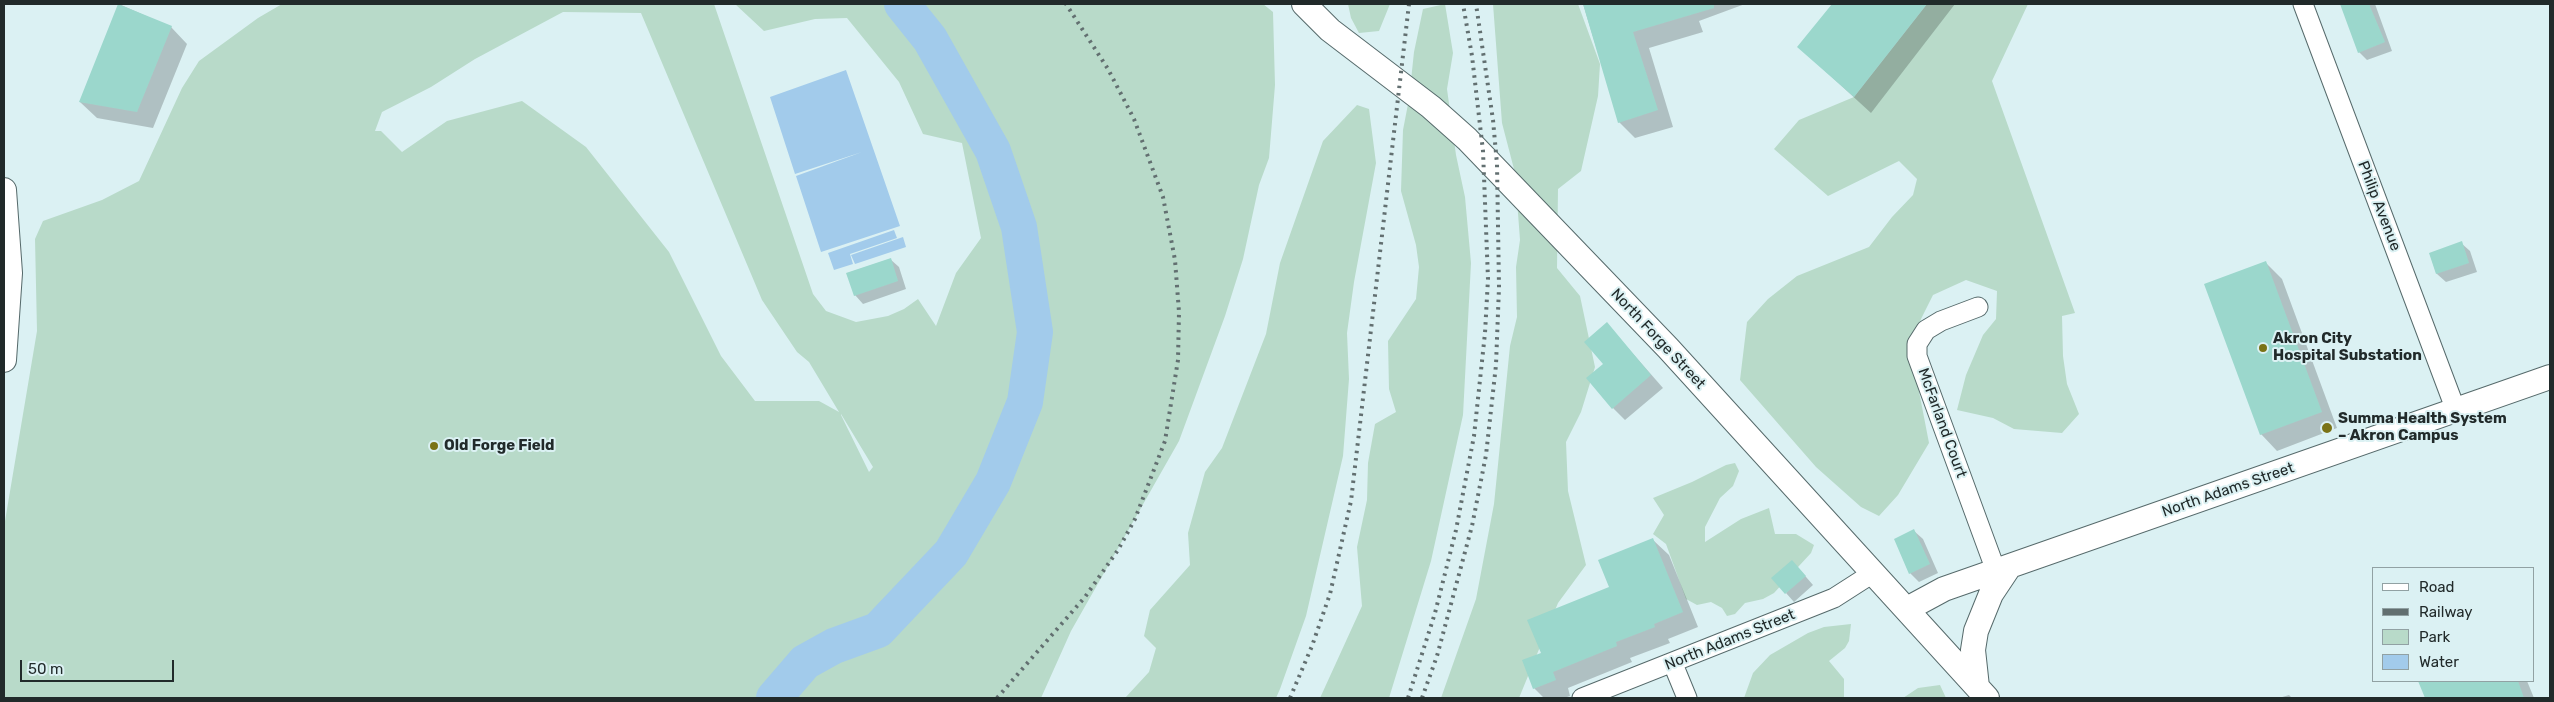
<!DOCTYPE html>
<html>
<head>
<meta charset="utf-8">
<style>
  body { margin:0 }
  #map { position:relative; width:2554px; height:702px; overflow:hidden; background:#dbf1f3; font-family:Rubik,sans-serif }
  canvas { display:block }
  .frame { position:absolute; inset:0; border:5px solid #212a2a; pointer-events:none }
  .legend { position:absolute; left:2372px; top:567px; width:162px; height:115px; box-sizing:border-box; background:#dbf1f3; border:1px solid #91a1a3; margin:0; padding:6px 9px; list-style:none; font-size:15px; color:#212a2a }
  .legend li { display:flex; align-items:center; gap:10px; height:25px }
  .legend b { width:25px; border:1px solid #91a1a3 }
  .scale { position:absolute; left:20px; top:660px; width:154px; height:22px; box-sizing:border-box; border:2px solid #212a2a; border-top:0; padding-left:6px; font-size:15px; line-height:18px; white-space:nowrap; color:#212a2a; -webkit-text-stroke:4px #dbf1f3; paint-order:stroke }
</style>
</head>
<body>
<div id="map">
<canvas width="2554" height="702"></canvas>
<div class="frame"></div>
<ul class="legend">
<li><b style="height:6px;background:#fff"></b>Road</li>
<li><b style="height:6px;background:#626f70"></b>Railway</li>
<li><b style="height:14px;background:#b8dac9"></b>Park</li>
<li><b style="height:14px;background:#a2cbeb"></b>Water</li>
</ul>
<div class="scale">50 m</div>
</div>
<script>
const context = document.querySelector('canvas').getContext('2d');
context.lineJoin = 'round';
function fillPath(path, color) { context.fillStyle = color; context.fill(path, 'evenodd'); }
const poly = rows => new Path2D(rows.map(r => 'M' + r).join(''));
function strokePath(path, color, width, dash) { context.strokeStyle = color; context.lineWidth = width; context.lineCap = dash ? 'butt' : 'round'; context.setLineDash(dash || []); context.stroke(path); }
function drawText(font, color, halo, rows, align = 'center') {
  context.font = font + ' Rubik,sans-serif'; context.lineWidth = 4; context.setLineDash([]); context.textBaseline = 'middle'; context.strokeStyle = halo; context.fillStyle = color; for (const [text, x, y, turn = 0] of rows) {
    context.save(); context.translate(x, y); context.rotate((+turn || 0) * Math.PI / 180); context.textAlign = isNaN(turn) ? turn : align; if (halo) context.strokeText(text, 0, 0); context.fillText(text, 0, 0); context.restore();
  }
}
const green = poly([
  [282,4,714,4,813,294,826,311,856,322,888,316,904,309,918,299,936,326,956,273,981,238,962,143,923,134,899,82,847,18,815,19,764,31,735,4,1263,4,1273,12,1275,85,1269,158,1259,185,1243,259,1225,316,1179,441,1071,631,1041,698,4,698,4,527,37,331,35,239,43,221,102,200,139,181,182,88,199,61,258,18],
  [563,12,641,13,762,300,797,352,809,362,839,412,819,401,755,401,721,356,669,252,586,147,522,101,447,121,402,152,381,131,375,131,382,112,431,87,475,59],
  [841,414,873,467,869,472,841,415],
  [1348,4,1390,4,1379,31,1359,33,1351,18],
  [1445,4,1453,53,1447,89,1456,155,1465,197,1471,263,1463,415,1431,561,1389,698,1320,698,1362,606,1357,547,1367,500,1368,463,1375,424,1396,412,1389,389,1388,341,1416,299,1419,267,1416,245,1401,191,1403,130,1409,99,1414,52,1423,9],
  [1493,4,1578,4,1600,64,1598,96,1581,171,1558,189,1557,268,1580,296,1595,367,1581,412,1566,442,1568,491,1586,565,1558,603,1519,698,1441,698,1476,599,1494,504,1510,346,1517,317,1516,267,1520,240,1515,173,1502,123],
  [1927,4,2028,4,1992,81,2075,313,2062,316,2063,356,2067,384,2079,414,2062,433,2014,429,1993,418,1957,410,1966,375,1983,335,1996,319,1997,291,1966,280,1933,295,1921,319,1911,350,1929,443,1898,495,1879,516,1861,507,1816,467,1740,380,1747,322,1768,299,1797,276,1869,247,1892,217,1913,195,1917,179,1899,161,1828,196,1774,149,1799,120,1854,97],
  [1357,105,1369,109,1376,163,1354,282,1347,333,1349,379,1343,456,1306,616,1280,689,1276,698,1125,698,1149,672,1156,648,1144,636,1150,610,1190,565,1188,533,1205,472,1222,448,1266,334,1280,263,1323,141],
  [1735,463,1739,471,1733,486,1720,498,1705,527,1705,542,1741,519,1769,508,1775,534,1796,534,1814,545,1811,553,1774,593,1763,599,1745,603,1735,614,1727,616,1722,608,1711,602,1697,605,1686,599,1666,544,1653,534,1664,515,1653,498,1692,482,1726,465],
  [1851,624,1849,641,1845,648,1829,661,1844,679,1844,698,1744,698,1753,673,1770,655,1808,633,1824,627],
  [1940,685,1946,698,1903,698,1918,688]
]);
const water = poly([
  [846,70,900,226,821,252,796,176,862,152,795,174,770,97],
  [894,230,897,238,850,254,853,264,834,270,828,253],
  [903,237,906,247,855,264,851,255]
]);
const shadow = poly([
  [119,4,171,27,187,44,153,128,97,118,80,102],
  [1583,4,1745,4,1699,21,1703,32,1649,48,1673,127,1635,138,1619,122],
  [1834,4,1955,4,1871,113,1799,47],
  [2342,4,2375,4,2392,51,2367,60,2359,52],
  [2461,243,2470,251,2477,272,2446,282,2437,274,2430,254],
  [890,259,899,267,906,289,863,304,855,295],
  [2266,263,2282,279,2337,428,2277,451,2261,434],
  [1607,324,1663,388,1625,420,1613,408,1605,365],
  [1914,531,1923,539,1938,573,1919,582,1910,573],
  [1653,540,1669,555,1698,627,1668,639,1670,643,1630,658,1632,662,1568,688,1570,696,1564,698,1544,698,1534,688,1542,654,1610,588],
  [1800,570,1813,585,1794,602,1786,593],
  [2420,681,2527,681,2534,698,2426,698],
  [2289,695,2292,698,2279,698]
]);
const river = poly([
  [774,698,805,662,834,646,878,630,951,553,993,482,1025,402,1035,332,1019,227,993,151,930,39,902,4]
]);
const building = poly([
  [118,4,172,26,137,112,79,102],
  [1583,4,1714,4,1714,8,1633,32,1658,110,1618,123],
  [1832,4,1927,4,1854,97,1797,47],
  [2340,4,2369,4,2385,42,2358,53],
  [2462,241,2469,263,2436,274,2429,253],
  [891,258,898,281,854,296,846,273],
  [2266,261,2322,412,2260,435,2204,284],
  [1607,322,1651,375,1612,409,1586,378,1603,364,1584,342],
  [1914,529,1930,564,1909,574,1894,539],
  [1653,538,1683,612,1654,624,1655,627,1616,642,1617,646,1553,672,1556,680,1533,689,1522,660,1541,653,1527,620,1609,587,1598,560],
  [1792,560,1806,576,1785,594,1771,578],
  [2418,681,2518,681,2524,698,2425,698]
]);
const minor = poly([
  [2303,4,2455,408],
  [1978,307,1941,321,1926,330,1917,344,1917,356,1996,571],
  [1673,664,1687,698],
  [1582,698,1834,598,1873,573]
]);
const tertiary = poly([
  [1304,4,1330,30,1431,107,1467,139,1668,348,1987,698],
  [4,190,10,273,4,360],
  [1907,609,1944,589,2550,377],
  [1977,687,1973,650,1976,631,1991,594,2009,567]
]);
const rail = poly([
  [997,698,1085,597,1118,550,1135,519,1165,441,1178,360,1179,312,1175,260,1163,197,1134,119,1108,69,1066,4],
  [1290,698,1312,646,1330,594,1351,501,1409,4],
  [1408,698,1435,613,1456,530,1474,436,1485,333,1488,279,1483,151,1472,56,1463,4],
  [1422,698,1437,656,1472,526,1486,455,1496,365,1499,287,1497,164,1493,120,1476,4]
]);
const markers = [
  [2263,348,5,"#7a7316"],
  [2327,428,6,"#7a7316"],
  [434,446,5,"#7a7316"]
];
const streetNames = [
  ["Philip Avenue",2379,206,69],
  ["North Forge Street",1658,339,47],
  ["McFarland Court",1942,423,70],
  ["North Adams Street",2228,490,-19],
  ["North Adams Street",1730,640,-22]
];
const poiNames = [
  ["Akron City",2273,339],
  ["Hospital Substation",2273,356],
  ["Summa Health System",2338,419],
  ["– Akron Campus",2338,436],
  ["Old Forge Field",444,446]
];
fillPath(green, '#b8dac9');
fillPath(water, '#a2cbeb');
fillPath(shadow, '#0003');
strokePath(river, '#a2cbeb', 36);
fillPath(building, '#9bd7cc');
strokePath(minor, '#566a6b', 21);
strokePath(tertiary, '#566a6b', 26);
strokePath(minor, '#fff', 19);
strokePath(tertiary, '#fff', 24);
strokePath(rail, '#626f70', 4, [2.5, 5]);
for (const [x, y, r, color] of markers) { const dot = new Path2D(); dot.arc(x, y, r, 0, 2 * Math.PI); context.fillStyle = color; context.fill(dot); strokePath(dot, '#dbf1f3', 2); }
drawText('15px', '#212a2a', '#dbf1f3', streetNames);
drawText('bold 15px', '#212a2a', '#dbf1f3', poiNames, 'left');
</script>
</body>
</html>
